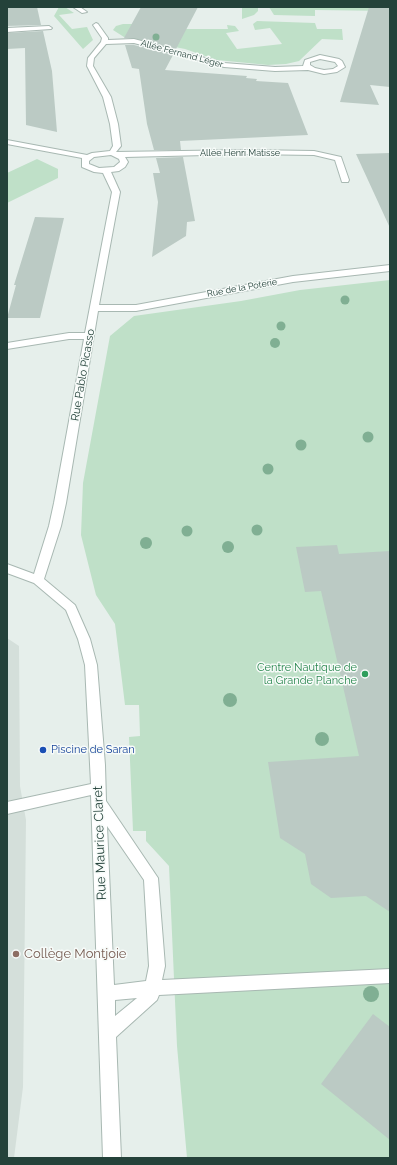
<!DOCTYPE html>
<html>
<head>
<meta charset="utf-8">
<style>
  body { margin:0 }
  #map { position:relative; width:397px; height:1165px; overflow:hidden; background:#e6efeb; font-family:Raleway,sans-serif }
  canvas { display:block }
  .frame { position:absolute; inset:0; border:8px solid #24423a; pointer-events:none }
</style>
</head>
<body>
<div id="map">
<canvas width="397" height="1165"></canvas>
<div class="frame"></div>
</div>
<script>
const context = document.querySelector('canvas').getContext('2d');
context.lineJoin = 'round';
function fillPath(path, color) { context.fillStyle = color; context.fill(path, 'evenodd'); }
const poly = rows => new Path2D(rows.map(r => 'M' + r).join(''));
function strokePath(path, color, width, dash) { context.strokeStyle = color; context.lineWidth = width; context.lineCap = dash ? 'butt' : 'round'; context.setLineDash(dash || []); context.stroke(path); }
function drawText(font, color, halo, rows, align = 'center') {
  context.font = font + ' Raleway,sans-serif'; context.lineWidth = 3; context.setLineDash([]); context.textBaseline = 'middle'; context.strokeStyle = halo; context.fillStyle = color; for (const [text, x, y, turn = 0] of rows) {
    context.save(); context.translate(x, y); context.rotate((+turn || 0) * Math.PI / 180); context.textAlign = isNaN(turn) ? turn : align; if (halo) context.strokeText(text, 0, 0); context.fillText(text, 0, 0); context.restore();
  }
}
const built = poly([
  [7,638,19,646,20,786,26,820,23,1087,14,1158,7,1158]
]);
const green = poly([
  [59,7,65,7,74,13,59,15,72,29,87,27,93,40,83,49,54,16],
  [230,7,258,7,258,11,254,15,242,19,242,7],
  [269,7,390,7,390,11,315,10,315,16,274,15],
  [257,21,315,23,317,29,342,29,343,40,322,39,299,61,286,64,268,65,217,60,185,49,124,37,113,30,116,26,123,24,154,24,158,29,228,29,227,25,235,26,239,31,226,33,237,49,282,44,270,28,255,30,253,24],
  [37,159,58,169,58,178,7,203,7,173],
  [390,280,390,1158,187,1158,177,1046,169,866,146,841,146,831,133,831,129,737,140,736,139,705,125,705,115,624,96,595,81,535,83,483,110,336,134,316,241,301,300,290]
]);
const building = poly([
  [7,7,37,7,41,25,7,26],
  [141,7,198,7,176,49,134,38,124,38],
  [369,7,390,7,390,87,370,85,379,105,340,102],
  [43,31,52,71,57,132,26,125,25,48,7,49,7,33],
  [125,45,134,45,173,55,165,70,247,76,246,78,257,79,256,81,288,83,308,135,180,141,181,150,154,150,147,124,139,69,132,68],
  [390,153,390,228,356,154],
  [183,157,195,221,187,222,186,236,152,257,158,202,153,173,160,173,156,158],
  [35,217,64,218,40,318,7,318,16,285,14,285],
  [337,545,339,554,390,551,390,912,366,896,331,898,311,884,305,854,280,838,268,762,359,756,321,591,305,592,296,547],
  [373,1014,390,1027,390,1140,321,1084]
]);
const minor = poly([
  [73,7,80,7,87,12,82,13,73,7],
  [96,23,98,24,108,38,108,40,134,39,224,63,275,67,303,66,305,60,320,55,339,59,342,61,345,67,337,72,324,74,308,70,275,71,224,67,134,43,106,44,94,58,93,66,111,97,118,124,121,146,116,152,247,150,314,151,341,157,349,180,348,182,342,182,335,160,314,155,247,154,125,157,128,162,125,167,119,171,111,172,120,192,99,305,136,305,293,276,390,265,390,271,293,282,136,311,98,311,66,503,61,526,44,579,75,605,90,639,97,665,105,765,106,801,158,878,165,966,162,980,390,969,390,983,159,995,157,1000,116,1037,121,1158,103,1158,91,795,7,814,7,802,91,784,85,665,78,639,66,610,34,583,7,573,7,564,34,574,49,526,54,503,84,339,69,339,7,349,7,343,69,333,85,333,112,192,103,173,94,172,82,167,82,158,7,144,7,140,87,155,92,153,110,151,113,146,110,124,103,97,87,66,88,58,101,42,102,38,93,25,96,23],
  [320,59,335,62,338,66,333,69,324,70,315,68,310,65,310,62,320,59],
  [111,155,119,159,120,162,114,167,99,168,89,164,89,161,94,157,111,155],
  [107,826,144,880,149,966,146,981,114,985,107,826],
  [137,998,115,1016,115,1000,137,998],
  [49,26,52,28,51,29,7,32,7,28,49,26]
]);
const trees = [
  [156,37,3.5],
  [345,300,4.5],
  [281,326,4.5],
  [275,343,5],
  [368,437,5.5],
  [301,445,5.5],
  [268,469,5.5],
  [257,530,5.5],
  [187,531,5.5],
  [146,543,6],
  [228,547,6],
  [230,700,7],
  [322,739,7],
  [371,994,8]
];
const markers = [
  [365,674,4,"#2e9e5b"],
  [43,750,4,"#1a4fb4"],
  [16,954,4,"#8d6e63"]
];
const farStreetnames = [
  ["Allée Fernand Léger",182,54,15],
  ["Allée Henri Matisse",240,153],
  ["Rue de la Poterie",242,288,-10]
];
const streetNames = [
  ["Rue Pablo Picasso",83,375,-80]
];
const leisureNames = [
  ["Centre Nautique de",357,668],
  ["la Grande Planche",357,681]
];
const transitNames = [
  ["Piscine de Saran",51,750]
];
const nearStreetnames = [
  ["Rue Maurice Claret",100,843,-92]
];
const nearEducationnames = [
  ["Collège Montjoie",24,954]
];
fillPath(built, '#d4dfda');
fillPath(green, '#bfe0c8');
fillPath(building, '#bbcac4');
strokePath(minor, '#a8b8b2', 2);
fillPath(minor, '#fff');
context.fillStyle = '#80af93';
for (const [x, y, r] of trees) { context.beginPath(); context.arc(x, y, r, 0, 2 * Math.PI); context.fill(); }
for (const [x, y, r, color] of markers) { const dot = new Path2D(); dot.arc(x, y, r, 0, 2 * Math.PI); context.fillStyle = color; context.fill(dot); strokePath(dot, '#f7fbf9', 1.5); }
drawText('9px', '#24423a', '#f7fbf9', farStreetnames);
drawText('11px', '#24423a', '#f7fbf9', streetNames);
drawText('11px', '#27864d', '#f7fbf9', leisureNames, 'right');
drawText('11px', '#164399', '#f7fbf9', transitNames, 'left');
drawText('13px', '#24423a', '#f7fbf9', nearStreetnames);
drawText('13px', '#785e54', '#f7fbf9', nearEducationnames, 'left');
</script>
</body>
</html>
